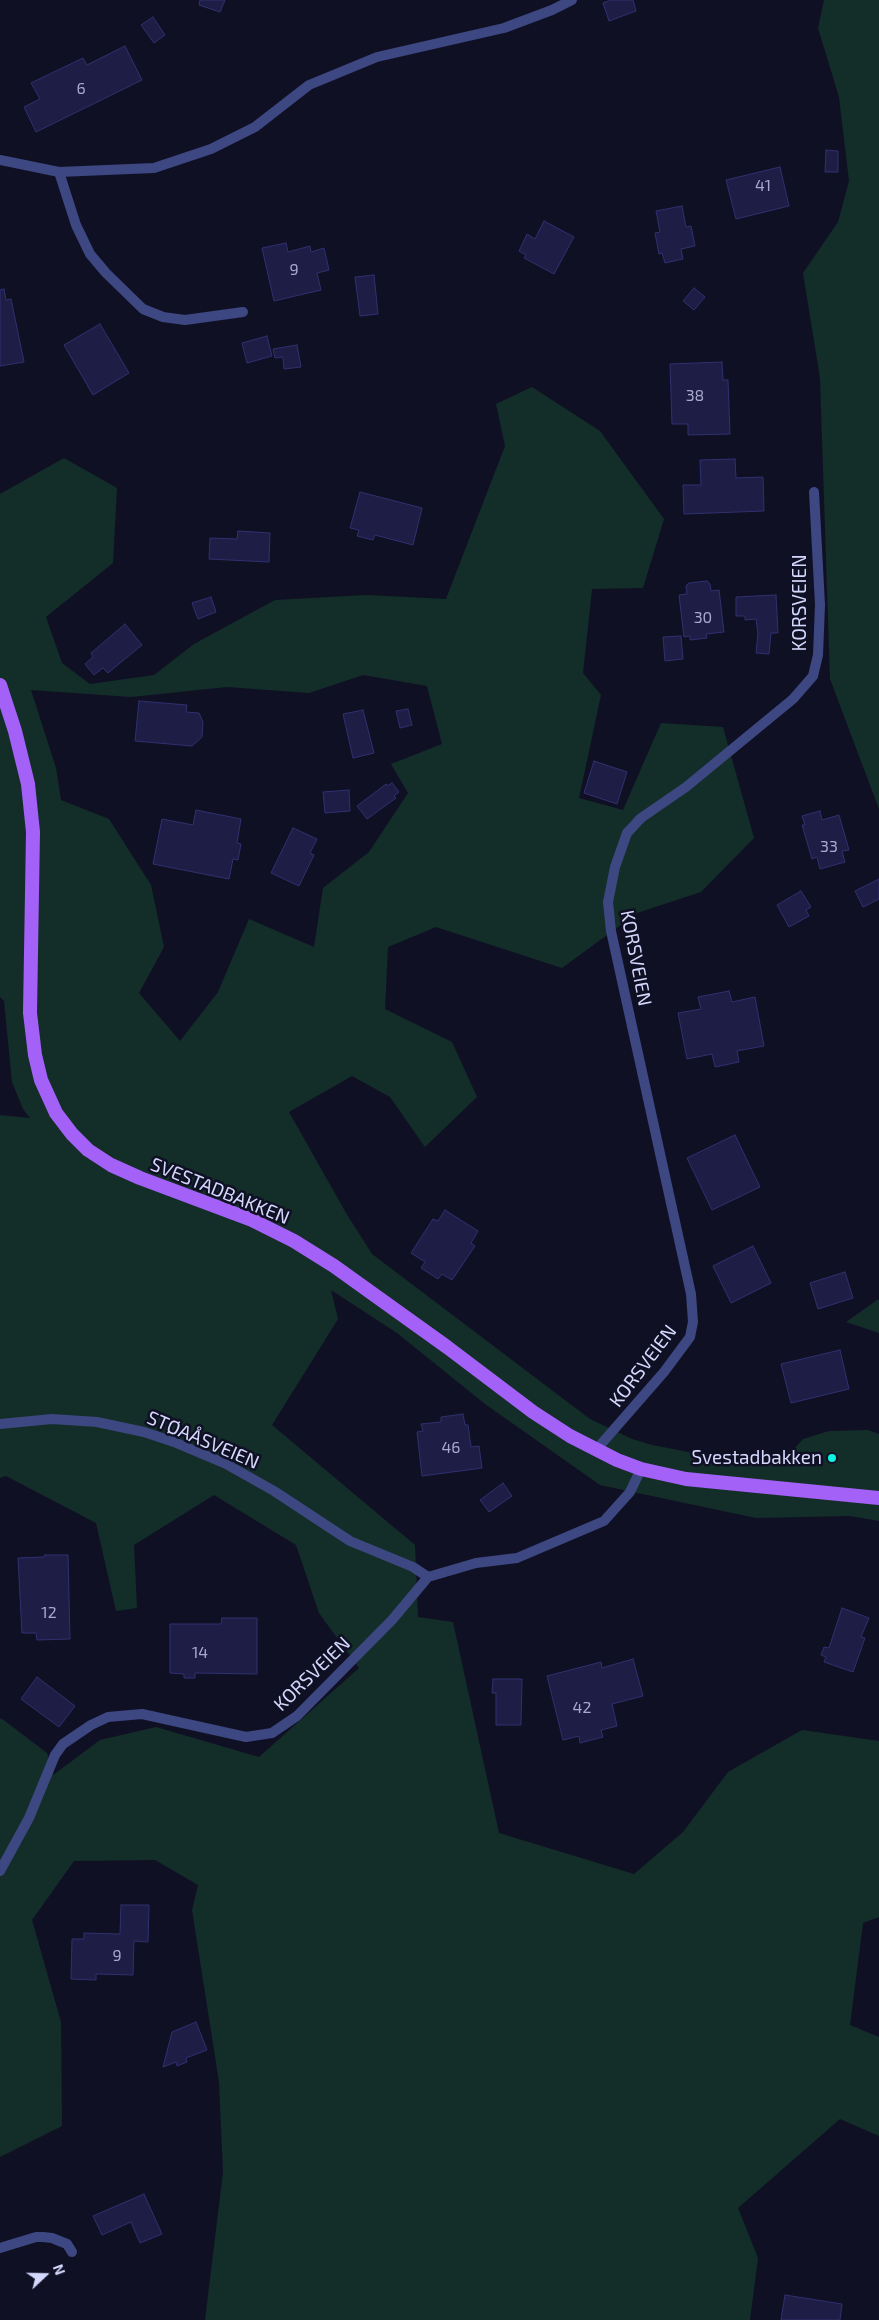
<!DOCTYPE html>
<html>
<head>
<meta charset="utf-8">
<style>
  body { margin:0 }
  #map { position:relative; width:879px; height:2320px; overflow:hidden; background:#101025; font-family:"Exo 2",sans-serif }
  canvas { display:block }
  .north { position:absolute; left:20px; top:2250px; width:50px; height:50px; -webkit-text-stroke:4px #101025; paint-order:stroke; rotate:69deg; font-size:14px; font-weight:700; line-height:20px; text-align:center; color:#d5d8fd }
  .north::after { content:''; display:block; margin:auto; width:18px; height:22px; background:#d5d8fd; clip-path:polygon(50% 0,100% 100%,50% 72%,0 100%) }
</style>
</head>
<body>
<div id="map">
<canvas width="879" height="2320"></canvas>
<div class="north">N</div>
</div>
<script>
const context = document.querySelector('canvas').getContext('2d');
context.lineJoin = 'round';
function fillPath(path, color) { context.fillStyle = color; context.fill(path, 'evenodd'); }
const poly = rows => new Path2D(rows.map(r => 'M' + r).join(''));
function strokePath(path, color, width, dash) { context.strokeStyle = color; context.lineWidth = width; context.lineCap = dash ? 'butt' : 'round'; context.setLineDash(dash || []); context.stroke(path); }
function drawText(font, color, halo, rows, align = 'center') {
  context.font = font + ' "Exo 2",sans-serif'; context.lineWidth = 5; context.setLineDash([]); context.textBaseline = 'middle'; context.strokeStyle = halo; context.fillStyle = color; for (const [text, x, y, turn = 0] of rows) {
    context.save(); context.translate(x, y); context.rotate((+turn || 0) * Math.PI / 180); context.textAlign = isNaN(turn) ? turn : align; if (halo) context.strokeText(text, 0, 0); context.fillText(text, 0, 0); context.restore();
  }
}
const green = poly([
  [824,0,879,0,879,809,830,679,820,378,803,273,838,222,849,181,839,97,818,28],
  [532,387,600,431,664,519,643,588,592,589,583,673,601,695,579,798,623,810,661,723,723,727,754,838,701,892,637,913,562,968,436,927,388,947,385,1009,452,1042,477,1097,425,1147,390,1097,352,1076,289,1112,346,1213,372,1254,590,1419,632,1439,652,1445,704,1455,745,1460,793,1450,803,1439,829,1431,868,1430,879,1434,879,1521,850,1516,756,1518,600,1485,485,1404,397,1333,331,1290,338,1319,272,1425,415,1545,418,1617,453,1622,499,1833,634,1874,683,1832,728,1772,802,1730,879,1741,879,1917,863,1923,850,2025,879,2037,879,2136,840,2119,738,2208,758,2258,750,2320,205,2320,223,2172,219,2082,192,1910,198,1885,155,1860,74,1861,32,1920,61,2022,62,2126,0,2157,0,1720,1,1718,47,1753,53,1775,100,1740,156,1727,259,1757,359,1668,319,1613,296,1545,214,1495,134,1545,137,1608,116,1611,96,1523,6,1476,0,1478,0,1115,30,1118,23,1109,12,1082,4,1001,0,997,0,494,64,458,117,488,113,563,46,617,62,663,90,684,154,675,194,644,275,600,366,595,446,599,505,446,496,404],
  [363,675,427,686,442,744,391,764,408,793,369,852,323,888,314,947,249,919,218,992,180,1041,139,993,164,947,151,885,109,819,61,800,56,768,31,690,131,697,227,687,309,693],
  [877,1300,879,1300,879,1333,846,1322]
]);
const building = poly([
  [200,0,225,0,220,12,199,5,200,0],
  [611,0,633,0,636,11,609,21,603,3,611,0],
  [153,17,165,35,154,43,141,25,153,17],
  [125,46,142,80,36,132,24,107,40,99,31,83,83,58,87,65,125,46],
  [826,150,838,151,838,172,825,172,826,150],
  [780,167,789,206,736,219,726,180,780,167],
  [682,206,686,227,691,226,695,246,681,249,683,259,665,263,662,253,659,254,655,233,660,232,656,211,682,206],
  [544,221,574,237,554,274,524,258,526,255,519,251,527,234,535,239,544,221],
  [286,243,288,252,310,246,311,252,324,248,329,270,317,273,321,290,274,301,262,248,286,243],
  [374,275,378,314,360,316,355,277,374,275],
  [694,288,705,297,694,310,683,301,694,288],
  [4,289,6,300,11,299,24,362,0,366,0,290,4,289],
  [100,324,129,373,93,395,64,345,100,324],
  [267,336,272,356,247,363,242,343,267,336],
  [297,345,301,367,284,369,283,357,275,358,273,349,297,345],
  [722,362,723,380,728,380,730,434,688,435,688,424,672,424,670,364,722,362],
  [735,459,736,478,763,477,764,511,684,514,683,485,701,485,700,460,735,459],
  [360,492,422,508,413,545,375,535,373,540,357,536,359,530,350,528,360,492],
  [238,531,270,533,269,562,209,559,210,538,237,539,238,531],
  [707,581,710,584,711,591,719,590,724,632,706,634,707,638,690,640,690,636,684,637,679,595,687,594,686,586,689,583,707,581],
  [776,595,778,633,771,633,769,654,756,653,758,634,756,619,745,620,745,616,736,616,736,597,776,595],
  [211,597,216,612,198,619,192,603,211,597],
  [125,624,142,645,108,673,103,668,94,675,85,664,93,657,91,653,125,624],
  [681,636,683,659,665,661,663,637,681,636],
  [139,701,187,705,186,712,199,713,203,722,202,737,192,746,135,741,139,701],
  [408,709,412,725,400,728,396,711,408,709],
  [363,710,374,753,353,758,343,714,363,710],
  [594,761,627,772,617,804,584,793,594,761],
  [392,783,399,792,394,796,396,798,367,819,357,806,386,784,387,786,392,783],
  [349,790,350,811,325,813,323,792,349,790],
  [196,810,241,819,237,843,241,844,238,860,233,859,229,879,153,864,162,819,193,825,196,810],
  [820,811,822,820,839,815,849,850,842,851,845,862,820,869,817,857,812,859,802,825,805,825,802,816,820,811],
  [293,828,317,839,310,853,314,855,299,886,271,873,293,828],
  [879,879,879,899,863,907,855,891,879,879],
  [801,891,811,907,806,910,809,916,789,927,777,905,801,891],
  [729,991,732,1002,755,997,764,1046,737,1051,739,1062,715,1067,712,1054,687,1059,678,1013,701,1009,698,997,729,991],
  [735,1135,760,1187,712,1210,687,1158,735,1135],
  [445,1210,478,1231,471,1243,475,1246,452,1280,442,1274,438,1279,421,1268,425,1262,411,1253,433,1219,438,1221,445,1210],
  [753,1246,771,1283,731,1303,713,1266,753,1246],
  [845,1272,853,1298,818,1309,810,1283,845,1272],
  [840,1350,849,1389,791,1403,781,1364,840,1350],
  [463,1414,465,1425,468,1425,471,1447,479,1446,482,1468,422,1476,417,1432,423,1431,421,1424,441,1422,441,1417,463,1414],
  [503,1483,512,1496,489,1512,480,1500,503,1483],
  [45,1555,68,1555,70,1639,37,1640,36,1633,22,1633,18,1558,44,1557,45,1555],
  [842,1608,869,1618,861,1637,865,1638,853,1672,824,1662,826,1657,821,1655,824,1647,829,1648,842,1608],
  [222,1618,257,1618,257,1674,195,1673,195,1678,184,1678,184,1674,170,1673,170,1624,221,1624,222,1618],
  [633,1659,643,1696,612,1704,617,1726,601,1730,603,1737,580,1743,579,1736,563,1740,547,1676,601,1662,602,1668,633,1659],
  [37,1677,75,1706,59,1727,21,1699,37,1677],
  [493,1679,522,1679,521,1725,496,1725,496,1693,492,1693,493,1679],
  [121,1905,149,1905,148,1942,134,1941,133,1975,96,1974,96,1980,71,1979,72,1939,84,1939,84,1933,120,1934,121,1905],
  [196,2022,207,2050,186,2058,187,2062,177,2066,176,2062,163,2067,172,2032,196,2022],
  [144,2194,162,2234,140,2243,131,2222,102,2235,93,2216,144,2194],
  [785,2295,842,2304,840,2320,781,2320,785,2295]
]);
const service = poly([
  [59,172,76,225,90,254,106,273,143,309,163,317,185,320,243,312],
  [0,2248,36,2237,43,2237,52,2238,67,2244,72,2252]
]);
const minor = poly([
  [0,160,59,172,154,168,211,149,255,127,309,85,377,57,504,28,552,10,572,0],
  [0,1424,52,1419,97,1422,144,1432,174,1442,226,1464,274,1491,350,1541,413,1567,428,1577],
  [596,1450,664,1372,690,1337,693,1322,691,1294,611,931,608,902,615,867,627,833,641,818,686,787,793,699,813,676,818,655,820,605,814,492],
  [0,1871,29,1818,55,1755,63,1744,91,1725,108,1717,142,1714,246,1737,272,1733,297,1716,392,1620,428,1577,476,1563,517,1558,604,1521,630,1492,641,1469]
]);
const primary = poly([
  [0,685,15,731,28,784,33,832,30,1013,35,1055,41,1080,56,1113,72,1134,88,1150,111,1165,140,1178,252,1220,294,1241,334,1266,447,1347,533,1412,570,1436,617,1460,641,1469,686,1479,879,1498]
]);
const markers = [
  [832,1458,5,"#0bf4e1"]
];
const numberNames = [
  ["6",81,89],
  ["41",763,186],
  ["9",294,270],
  ["38",695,396],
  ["30",703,618],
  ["33",829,847],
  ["46",451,1448],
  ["12",49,1613],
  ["14",200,1653],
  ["42",582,1708],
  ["9",117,1956]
];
const streetNames = [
  ["KORSVEIEN",800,603,-90],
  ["KORSVEIEN",636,958,79],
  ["SVESTADBAKKEN",220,1191,22],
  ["KORSVEIEN",643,1366,-53],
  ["STØAÅSVEIEN",203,1440,23],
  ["KORSVEIEN",312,1674,-44]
];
const poiNames = [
  ["Svestadbakken",822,1458]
];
fillPath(green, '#132e28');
fillPath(building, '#1e1d45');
strokePath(building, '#313070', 1);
strokePath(service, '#3d4781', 10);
strokePath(minor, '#3d4781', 10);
strokePath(primary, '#a461f8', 14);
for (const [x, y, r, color] of markers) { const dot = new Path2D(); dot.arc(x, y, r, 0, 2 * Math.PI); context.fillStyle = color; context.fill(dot); strokePath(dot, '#101025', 2); }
drawText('16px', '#a7a9cf', null, numberNames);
drawText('19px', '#d5d8fd', '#101025', streetNames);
drawText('19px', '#d5d8fd', '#101025', poiNames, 'right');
</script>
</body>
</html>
